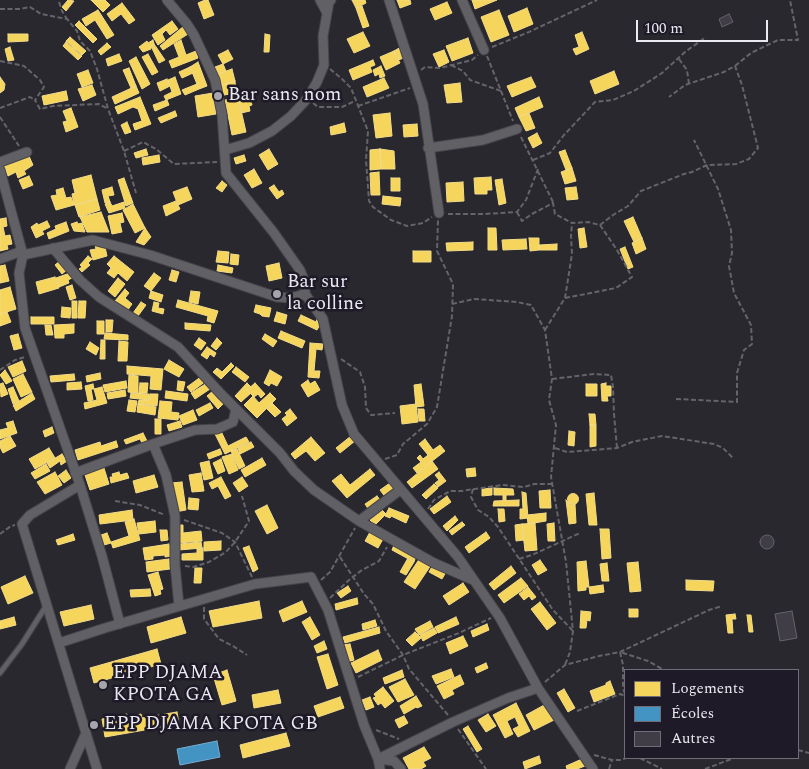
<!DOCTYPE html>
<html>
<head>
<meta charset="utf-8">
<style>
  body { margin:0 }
  #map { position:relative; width:809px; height:769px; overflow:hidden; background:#29282e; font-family:Spectral,serif }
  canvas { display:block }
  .legend { position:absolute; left:624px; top:669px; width:175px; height:90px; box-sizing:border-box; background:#1e1a28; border:1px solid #706c78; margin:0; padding:6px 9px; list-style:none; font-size:15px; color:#eae8f1 }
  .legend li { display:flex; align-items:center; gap:10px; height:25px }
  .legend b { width:25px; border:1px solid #706c78 }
  .scale { position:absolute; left:636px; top:20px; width:132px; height:22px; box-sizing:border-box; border:2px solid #eae8f1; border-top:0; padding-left:6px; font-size:15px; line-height:18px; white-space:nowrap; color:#eae8f1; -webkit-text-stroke:4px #1e1a28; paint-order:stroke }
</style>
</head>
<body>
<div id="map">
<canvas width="809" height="769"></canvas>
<ul class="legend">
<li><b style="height:14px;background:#f6d55c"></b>Logements</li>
<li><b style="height:14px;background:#4393c3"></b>Écoles</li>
<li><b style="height:14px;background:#403d46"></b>Autres</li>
</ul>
<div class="scale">100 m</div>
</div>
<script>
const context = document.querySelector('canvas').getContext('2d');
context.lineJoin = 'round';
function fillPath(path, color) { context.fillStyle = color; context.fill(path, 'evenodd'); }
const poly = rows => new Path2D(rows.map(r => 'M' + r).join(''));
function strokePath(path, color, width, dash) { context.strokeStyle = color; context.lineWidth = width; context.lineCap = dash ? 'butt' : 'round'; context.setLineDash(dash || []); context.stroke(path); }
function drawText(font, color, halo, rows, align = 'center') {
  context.font = font + ' Spectral,serif'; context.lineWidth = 5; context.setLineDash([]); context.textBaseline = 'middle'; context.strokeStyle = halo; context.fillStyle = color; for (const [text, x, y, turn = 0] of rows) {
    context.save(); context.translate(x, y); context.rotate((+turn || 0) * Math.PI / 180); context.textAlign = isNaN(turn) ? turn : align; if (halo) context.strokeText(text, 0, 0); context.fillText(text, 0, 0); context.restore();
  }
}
const homes = poly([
  [68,0,74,1,66,11,62,7,68,0],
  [91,0,105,0,110,5,103,12,91,0],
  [205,0,208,0,214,15,204,19,198,3,205,0],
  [352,0,365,0,366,3,356,8,352,0],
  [397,0,410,0,411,4,400,8,397,0],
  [472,0,497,0,475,9,472,0],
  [447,2,452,13,435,20,430,9,447,2],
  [122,3,135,20,129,24,121,14,112,21,107,14,122,3],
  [362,6,369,26,363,28,356,8,362,6],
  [527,8,533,24,514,32,508,16,527,8],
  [98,10,114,35,107,39,95,20,86,26,82,19,98,10],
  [499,10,509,35,491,42,481,17,499,10],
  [79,21,97,39,93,43,75,25,79,21],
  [172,21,178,29,170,35,166,30,162,34,165,40,158,45,152,35,172,21],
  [184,26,188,34,163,50,160,46,184,26],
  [363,32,370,46,354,53,347,39,363,32],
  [582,32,589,49,576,55,573,49,579,47,575,35,582,32],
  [8,34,28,34,28,41,8,42,8,34],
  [265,34,270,35,269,52,264,52,265,34],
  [70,37,86,51,82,55,66,41,70,37],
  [468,38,473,53,452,61,446,46,468,38],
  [153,40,154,44,151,46,151,49,143,52,139,47,147,41,148,43,153,40],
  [181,40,186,55,196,51,198,58,172,68,169,61,179,57,174,44,181,40],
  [66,42,82,56,78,60,63,46,66,42],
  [107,43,111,47,101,55,98,51,107,43],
  [154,44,165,60,159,63,151,46,154,44],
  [10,47,14,60,8,61,5,49,10,47],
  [401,47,404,58,398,60,394,51,401,47],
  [228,50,233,59,223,64,218,55,228,50],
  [444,50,449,62,439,67,433,54,444,50],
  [394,51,400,63,386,70,380,57,394,51],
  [119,54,122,61,108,66,106,59,119,54],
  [148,54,158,72,152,75,142,57,148,54],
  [136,57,150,84,142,89,129,61,136,57],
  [373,60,375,65,370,67,372,72,353,80,349,70,373,60],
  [198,62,207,86,199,89,190,67,198,62],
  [223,64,226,71,218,74,215,67,223,64],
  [381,66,385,76,380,78,379,74,375,76,373,70,381,66],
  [190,67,193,73,182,78,179,72,190,67],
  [129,68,136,86,131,88,123,70,129,68],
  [232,69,235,81,221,85,218,74,232,69],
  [88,70,93,83,82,87,77,74,88,70],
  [614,71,619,84,595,94,590,81,614,71],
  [0,77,5,84,4,90,0,93,0,77],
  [175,77,181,94,166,100,164,96,172,92,168,80,175,77],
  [531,77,536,87,512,97,507,86,531,77],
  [384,78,389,88,367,97,363,87,384,78],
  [167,79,170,86,160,91,157,83,167,79],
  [235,81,236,93,224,95,221,85,235,81],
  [460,83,462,102,447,103,444,85,460,83],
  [197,84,199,89,185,95,182,90,197,84],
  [92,85,96,95,83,101,78,89,92,85],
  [136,86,139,93,115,104,112,97,136,86],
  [66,91,68,100,44,105,42,96,66,91],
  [213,93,216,114,198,117,195,96,213,93],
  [249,93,252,105,249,106,250,111,241,113,238,97,249,93],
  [140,97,151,124,135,130,133,124,142,121,138,109,133,107,118,114,115,107,140,97],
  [238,97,246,132,232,135,225,100,238,97],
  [539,97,543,107,519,117,515,108,539,97],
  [167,100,169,105,155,111,153,105,167,100],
  [71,108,78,127,66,132,63,122,67,121,63,111,71,108],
  [175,111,177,116,161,123,158,118,175,111],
  [390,113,392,136,376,138,373,115,390,113],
  [529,113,535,128,526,131,519,117,529,113],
  [127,122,131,132,125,134,121,125,127,122],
  [344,123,346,132,331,135,330,127,344,123],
  [417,124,418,136,404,137,403,125,417,124],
  [537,133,542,143,533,148,528,138,537,133],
  [146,149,148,155,136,158,134,153,146,149],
  [269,149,278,164,268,170,259,155,269,149],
  [380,149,381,169,370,170,370,150,380,149],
  [380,149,394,151,395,169,381,169,380,149],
  [565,150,572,168,566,170,559,152,565,150],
  [28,154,33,165,24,171,26,174,18,178,16,172,8,176,3,164,28,154],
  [159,155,160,162,143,165,142,158,159,155],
  [244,155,246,161,236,164,234,158,244,155],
  [572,168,576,181,565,184,561,172,572,168],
  [254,169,262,183,252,188,244,175,254,169],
  [379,172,380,195,371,195,370,173,379,172],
  [91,175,97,199,74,205,72,194,75,193,72,180,91,175],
  [29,176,33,185,23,189,19,180,29,176],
  [491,177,492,190,487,190,487,194,475,194,474,178,491,177],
  [124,178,133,203,126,206,118,180,124,178],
  [391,178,400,178,400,191,391,191,391,178],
  [502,179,506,203,499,205,495,180,502,179],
  [222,181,227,185,222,192,216,188,222,181],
  [463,182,464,201,447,202,446,183,463,182],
  [274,185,279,192,282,190,284,194,277,199,269,188,274,185],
  [112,187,114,195,108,196,110,202,105,203,102,190,112,187],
  [187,187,192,199,178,205,173,192,187,187],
  [576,187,578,199,567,200,565,188,576,187],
  [63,188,66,198,71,197,74,205,56,210,51,196,57,195,56,190,63,188],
  [383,196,401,198,400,206,382,204,383,196],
  [97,199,100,210,79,217,75,205,97,199],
  [176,201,180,209,166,216,163,206,176,201],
  [110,202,112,206,124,202,125,208,109,213,105,204,110,202],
  [133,204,145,228,135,233,123,210,133,204],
  [101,212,109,232,87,232,80,217,101,212],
  [122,213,124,222,120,223,122,232,112,234,108,216,122,213],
  [633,217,642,238,634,242,624,221,633,217],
  [6,218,7,226,3,227,5,236,10,235,12,244,7,245,8,249,0,251,0,219,6,218],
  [47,221,50,227,42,231,44,234,36,238,31,227,37,223,38,225,47,221],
  [66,222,69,231,49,239,47,233,56,229,55,226,66,222],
  [77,222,78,224,82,223,85,232,74,231,71,224,77,222],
  [145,228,151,237,144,245,136,242,145,228],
  [488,228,496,228,497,250,488,250,488,228],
  [584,228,587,247,580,248,578,229,584,228],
  [529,238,539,238,539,250,530,251,529,238],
  [642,238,646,249,636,254,632,243,642,238],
  [526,239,527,249,503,250,502,240,526,239],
  [473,242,473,250,447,251,446,243,473,242],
  [557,244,557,250,539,250,539,245,557,244],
  [95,245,99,245,100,248,105,247,107,256,93,260,90,250,96,249,95,245],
  [625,247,633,267,628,269,620,249,625,247],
  [218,251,229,252,228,263,216,262,218,251],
  [413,251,431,251,431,262,413,262,413,251],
  [231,254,239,255,238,265,230,264,231,254],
  [88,256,92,259,88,263,90,265,82,272,79,269,82,267,80,265,88,256],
  [114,256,134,272,127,281,118,273,114,278,107,273,111,268,107,264,114,256],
  [61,260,68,269,62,274,55,265,61,260],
  [279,263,282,278,269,281,266,266,279,263],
  [5,265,9,281,0,283,0,266,5,265],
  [218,265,233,268,232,273,217,271,218,265],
  [172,270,179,272,176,282,169,280,172,270],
  [70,273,72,278,68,280,69,283,59,287,56,278,70,273],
  [154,273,161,278,151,291,144,286,154,273],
  [55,277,59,288,39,294,36,282,55,277],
  [118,278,125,284,115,297,108,291,118,278],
  [72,285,76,298,70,300,66,287,72,285],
  [10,287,16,309,0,314,0,290,10,287],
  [125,289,129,293,125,298,132,304,127,311,115,301,125,289],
  [151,291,163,295,161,302,149,298,151,291],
  [191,291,200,292,198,304,189,302,191,291],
  [178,300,218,311,214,323,207,321,208,316,176,307,178,300],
  [72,301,77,301,77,318,72,318,72,301],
  [79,301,86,301,85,318,78,318,79,301],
  [141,302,146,305,138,316,133,313,141,302],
  [154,302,159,303,158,308,164,309,163,314,152,311,154,302],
  [256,305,271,308,269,317,262,316,260,314,254,312,256,305],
  [62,307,71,308,70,318,61,317,62,307],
  [7,312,11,322,0,326,0,314,7,312],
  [277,312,287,315,285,324,274,321,277,312],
  [301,315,316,322,317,319,322,321,317,330,298,321,301,315],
  [31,317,54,317,54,324,31,324,31,317],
  [106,320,113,320,112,332,106,332,106,320],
  [97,321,104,321,104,334,97,334,97,321],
  [185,323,211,325,210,331,185,329,185,323],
  [74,324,74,333,64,334,64,338,55,338,54,325,74,324],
  [45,325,51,325,53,335,46,335,45,325],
  [281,331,305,341,302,348,278,338,281,331],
  [105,333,128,335,128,340,104,339,105,333],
  [18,334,22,348,14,350,10,336,18,334],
  [265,334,277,341,273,347,262,339,265,334],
  [199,338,206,343,201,350,194,345,199,338],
  [217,338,222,343,216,350,211,346,217,338],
  [101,340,105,340,105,359,100,359,101,340],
  [119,341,128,342,127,361,118,361,119,341],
  [90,342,99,348,96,355,86,349,90,342],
  [310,343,323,344,322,350,316,349,314,371,320,371,319,378,308,377,310,343],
  [207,347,216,353,214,357,210,354,207,359,201,355,207,347],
  [169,360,184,369,179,377,164,369,169,360],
  [22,361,26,371,13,377,8,367,22,361],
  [231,363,234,366,221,379,213,372,217,368,222,372,231,363],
  [127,366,163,369,161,390,150,389,151,376,127,374,127,366],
  [236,367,249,377,245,382,232,372,236,367],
  [5,370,12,381,6,384,0,375,5,370],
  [270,370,282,377,277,386,271,383,269,386,264,383,270,370],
  [100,373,101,379,87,382,86,376,100,373],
  [23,374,32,392,21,397,13,379,23,374],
  [74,374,75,380,51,382,50,376,74,374],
  [129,375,138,376,138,393,128,392,129,375],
  [202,376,206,381,191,392,187,387,202,376],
  [308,380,310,384,315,381,320,390,308,397,301,385,308,380],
  [126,381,127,388,105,392,103,385,126,381],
  [178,381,185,382,183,391,177,390,178,381],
  [81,382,82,389,67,390,67,383,81,382],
  [3,383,8,394,1,397,0,384,3,383],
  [140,383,148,383,147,393,139,393,140,383],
  [207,383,210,389,195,399,191,393,207,383],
  [247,383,251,387,247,390,251,393,241,402,235,396,247,383],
  [255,383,265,394,261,398,258,394,254,397,247,390,255,383],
  [606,383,606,386,611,386,611,396,607,396,608,401,602,401,601,384,606,383],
  [93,384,94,389,91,389,93,400,88,401,85,386,93,384],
  [421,384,424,406,416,407,414,385,421,384],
  [586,384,597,384,597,396,586,396,586,384],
  [13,387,19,401,13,404,8,389,13,387],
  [102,387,107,403,85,409,84,403,97,400,94,389,102,387],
  [125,390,126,396,108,399,107,393,125,390],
  [214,390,224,403,218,409,207,396,214,390],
  [166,391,188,394,187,401,165,398,166,391],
  [32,393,35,399,16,411,13,405,32,393],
  [131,393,149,394,149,400,130,398,131,393],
  [270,393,276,399,257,418,244,405,253,396,259,403,270,393],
  [150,394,158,394,157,406,138,404,139,400,149,400,150,394],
  [129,400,137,401,135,412,127,411,129,400],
  [160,401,172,402,171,412,179,413,178,420,158,418,160,401],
  [210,403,213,408,199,416,196,410,210,403],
  [272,403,281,412,275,417,267,409,272,403],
  [138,404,156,407,155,415,137,412,138,404],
  [416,404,418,422,402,424,400,406,416,404],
  [290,409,297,418,287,426,282,419,287,415,285,413,290,409],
  [418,409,424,409,425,421,419,421,418,409],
  [193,410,197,420,183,425,179,416,193,410],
  [589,414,595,414,596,425,590,425,589,414],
  [155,419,161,419,161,434,155,434,155,419],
  [13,421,17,433,0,439,0,430,8,428,6,423,13,421],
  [180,421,182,427,169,431,167,425,180,421],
  [590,425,596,425,596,446,590,447,590,425],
  [52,427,54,433,45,437,43,431,52,427],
  [220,429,228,446,246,437,249,442,225,454,214,432,220,429],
  [569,431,575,432,574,446,568,445,569,431],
  [143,433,147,441,142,443,140,439,126,444,124,440,143,433],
  [10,436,16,446,3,453,0,447,0,441,10,436],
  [351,436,355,441,340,453,336,448,351,436],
  [311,437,325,453,315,461,306,451,295,459,291,454,311,437],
  [425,439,433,450,440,445,445,451,417,473,413,468,421,462,417,458,420,455,423,459,428,455,419,444,425,439],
  [116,441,118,447,78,460,75,450,100,442,101,446,116,441],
  [251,442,254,447,240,454,238,448,251,442],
  [49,448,55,458,35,469,29,459,49,448],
  [220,449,222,454,209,459,207,454,220,449],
  [237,449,245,466,239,469,231,451,237,449],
  [62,454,67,461,61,465,60,461,50,468,47,463,62,454],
  [232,454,238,470,229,474,222,457,232,454],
  [262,458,266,465,245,477,241,470,262,458],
  [221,459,225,471,218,474,213,463,221,459],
  [209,461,213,478,204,480,200,463,209,461],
  [432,461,438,469,412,488,407,482,432,461],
  [46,464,50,471,35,479,31,473,46,464],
  [103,465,109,484,90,490,84,472,103,465],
  [475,468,476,476,467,477,466,469,475,468],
  [370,469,375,475,347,498,332,481,341,474,350,485,370,469],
  [66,470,71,478,64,483,58,476,66,470],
  [55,472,62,485,45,494,37,482,55,472],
  [119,472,120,475,127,473,129,478,111,483,110,477,113,477,112,474,119,472],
  [439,472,446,481,438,487,435,483,439,480,435,475,439,472],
  [201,473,204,491,192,492,189,475,201,473],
  [154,475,158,487,136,493,133,481,154,475],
  [221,477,231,496,225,499,218,486,212,489,209,483,221,477],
  [242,477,248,486,239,492,233,483,242,477],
  [182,482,186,510,175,512,171,483,182,482],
  [390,483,395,492,386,498,380,490,390,483],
  [434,484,438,488,426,499,422,495,434,484],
  [492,488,492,495,482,496,482,489,492,488],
  [494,488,513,489,514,495,506,495,506,500,503,501,503,495,494,495,494,488],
  [550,490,551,508,540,508,539,491,550,490],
  [522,492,526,493,528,518,520,519,520,509,523,509,522,492],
  [594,493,597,525,589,525,586,494,594,493],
  '567.5 499a5.5 5.5 0 1 1 11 0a5.5 5.5 0 1 1-11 0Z',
  [377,496,381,501,369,510,365,504,377,496],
  [447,496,451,502,434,514,430,509,447,496],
  [189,498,199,499,198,510,188,509,189,498],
  [519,500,519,506,493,506,494,501,519,500],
  [566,500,569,503,575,504,576,523,569,524,566,500],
  [267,505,278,528,267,534,255,511,267,505],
  [389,508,409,516,406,523,391,516,390,518,385,516,389,508],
  [498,509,504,509,505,521,499,522,498,509],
  [132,510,133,520,100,524,99,515,132,510],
  [382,510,386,514,375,525,370,520,382,510],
  [546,513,546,521,528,524,527,515,546,513],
  [455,516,458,520,447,531,443,526,455,516],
  [134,519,140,540,113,548,111,542,129,536,125,522,134,519],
  [155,521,156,532,139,534,137,523,155,521],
  [462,522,465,525,452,535,449,531,462,522],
  [535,523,537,550,525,551,522,524,535,523],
  [554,523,555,541,548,541,547,524,554,523],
  [522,524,524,540,516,541,515,525,522,524],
  [177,525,183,525,183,533,201,531,202,541,178,543,177,525],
  [600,529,609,529,611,558,602,559,600,529],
  [160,530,167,530,168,540,161,541,160,530],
  [370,532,383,539,378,548,365,541,370,532],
  [486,532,490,538,469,553,465,547,486,532],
  [107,533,111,543,104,545,101,535,107,533],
  [73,534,75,540,58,545,56,540,73,534],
  [221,541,221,550,204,551,204,542,221,541],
  [201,542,202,548,179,550,179,544,201,542],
  [169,544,171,556,165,557,165,555,153,556,153,559,145,560,143,548,169,544],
  [394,545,416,556,414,562,392,550,394,545],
  [249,546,258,569,253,572,243,548,249,546],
  [203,548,203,560,182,560,182,554,197,553,197,549,203,548],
  [408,558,414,562,406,575,400,572,408,558],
  [420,558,431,565,415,589,404,582,420,558],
  [169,559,170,569,147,572,146,562,169,559],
  [540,560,547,570,538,575,532,565,540,560],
  [586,561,589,587,586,587,586,590,578,591,577,562,586,561],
  [638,562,641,591,630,592,627,563,638,562],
  [607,563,609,581,602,581,600,564,607,563],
  [433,565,446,572,442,579,429,572,433,565],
  [511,566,516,573,494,590,489,584,511,566],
  [195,568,202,568,201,583,194,583,195,568],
  [158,572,163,589,160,590,161,594,155,596,148,575,158,572],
  [25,576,33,593,8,604,1,587,25,576],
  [521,578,528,586,504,603,498,595,521,578],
  [686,580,714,581,713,591,686,590,686,580],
  [463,583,469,592,449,605,443,596,463,583],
  [603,585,604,592,590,594,589,587,603,585],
  [348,586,351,591,341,598,337,593,348,586],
  [528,587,536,597,532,600,529,596,524,600,519,594,528,587],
  [150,589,151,596,131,597,130,590,150,589],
  [357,598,358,604,336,610,335,604,357,598],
  [259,601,262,618,213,627,209,611,259,601],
  [302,601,307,612,283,622,279,611,302,601],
  [540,602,556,623,547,630,531,609,540,602],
  [91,605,94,619,64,626,60,612,91,605],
  [629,609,638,609,638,617,629,617,629,609],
  [581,611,591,612,590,621,587,620,586,628,580,628,581,611],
  [735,614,736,619,732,619,733,633,728,633,726,615,735,614],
  [747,615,751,615,753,632,749,632,747,615],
  [14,617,16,625,0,629,0,621,14,617],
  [181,617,186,633,151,643,147,627,181,617],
  [310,617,320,635,312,640,302,622,310,617],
  [456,617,459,624,438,633,435,627,456,617],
  [375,620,377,626,363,630,362,624,375,620],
  [430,621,433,627,419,635,415,629,430,621],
  [487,624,489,630,473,637,471,631,487,624],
  [379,627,380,633,345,643,343,637,379,627],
  [434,628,437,633,423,641,420,635,434,628],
  [415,632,421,638,412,646,406,640,415,632],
  [463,636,468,646,450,654,446,643,463,636],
  [324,641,327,649,317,653,314,646,324,641],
  [350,644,354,660,347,662,343,645,350,644],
  [157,649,161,664,94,683,90,668,157,649],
  [378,650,382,660,356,673,351,663,378,650],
  [328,654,338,685,327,689,317,657,328,654],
  [486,663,488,668,477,673,475,668,486,663],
  [451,669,454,677,436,684,432,676,451,669],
  [227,670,236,701,222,705,213,675,227,670],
  [402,670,404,677,385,684,383,678,402,670],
  [460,675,464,684,452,690,454,694,444,699,437,686,460,675],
  [405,679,414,695,398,702,389,687,405,679],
  [610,681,615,694,594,702,590,691,606,685,606,683,610,681],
  [383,687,394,701,385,708,381,703,378,705,373,698,376,697,374,694,383,687],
  [564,689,575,708,568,712,557,693,564,689],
  [278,690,281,703,254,708,252,695,278,690],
  [416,696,422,706,417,708,416,707,404,714,400,706,416,696],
  [340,697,344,708,318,717,314,706,340,697],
  [370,697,374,707,366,710,362,700,370,697],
  [516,703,530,731,518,737,513,729,519,726,515,717,507,721,513,734,505,738,493,715,516,703],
  [546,704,554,720,534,730,526,715,546,704],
  [177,712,179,724,105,737,102,719,127,714,128,721,133,720,132,716,141,714,142,718,177,712],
  [488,714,496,726,486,732,478,720,488,714],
  [404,716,408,723,399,728,395,720,404,716],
  [468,726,482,749,477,752,463,729,468,726],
  [286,733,290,746,243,758,240,745,286,733],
  [424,747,431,758,423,762,426,766,421,769,409,769,403,758,424,747],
  [539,756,541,763,525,769,523,762,539,756],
  [582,759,585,766,577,769,567,769,566,766,582,759]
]);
const schools = poly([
  [217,741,220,757,180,765,177,749,217,741]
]);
const building = poly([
  [729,14,733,22,722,27,719,19,729,14],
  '760 542a7 7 0 1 1 14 0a7 7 0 1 1-14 0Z',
  [792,611,797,638,780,641,775,614,792,611]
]);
const path = poly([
  [59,2,62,11,67,19],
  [0,9,20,9,30,7,41,14,67,19,77,31,80,41,90,51,97,69,108,109,124,151,136,193],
  [492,47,529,32,597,0],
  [487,56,513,121],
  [679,59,687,70,689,84],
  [0,61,24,66,40,80,44,87,35,100,40,109,53,106,99,104,108,109],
  [451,65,463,71,470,80,501,91],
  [735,66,751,53,778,40,798,40,790,0],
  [330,69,341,78,351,88,368,131,366,160,369,201,373,207,391,220,407,226,423,223,432,217],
  [421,70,425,67,440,68,472,60,478,55],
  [313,103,318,107,342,107,355,101],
  [358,106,410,88],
  [0,108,30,97,35,100],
  [0,117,19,146],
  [521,137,553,202],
  [124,151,143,142,156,149,174,164,217,162],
  [533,160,550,153,564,135,595,102,613,100,634,91,662,73,685,52,706,37],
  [517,212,522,221,532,214,553,203,555,214,572,223,588,222,600,225,617,250,632,277,616,288,565,298],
  [448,214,484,214,517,212,526,200,538,169],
  [600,225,613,215,628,206,641,191,684,174,692,172,707,165,736,164,749,159,758,148,742,85,735,66,724,72,685,85,669,97],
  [452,304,474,299,517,302,531,305,545,330,552,379,549,400,556,425,551,477,566,562,573,631,570,652,565,665],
  [545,330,565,298,572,254,571,236,572,223],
  [341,359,360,372,365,387,366,408,371,415,395,413],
  [0,370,15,360,25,357],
  [552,379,594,374,611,375,613,387,614,414,617,448],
  [676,399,737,402,737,373,744,350,752,344,751,325,734,293,729,266,732,253,731,230,718,189,694,140],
  [555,448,567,452,605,449,617,448,632,442,662,436,714,444,723,448,733,458],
  [385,459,397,455,403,444,427,424,437,407,452,316,453,284,437,251,438,220],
  [473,489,471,497,478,510,489,517,498,527,553,610,573,631],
  [115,501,140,505,165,515],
  [428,509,434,500,450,491,461,491,502,485,524,487,534,484,552,484],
  [184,520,222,533,235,542,252,577],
  [0,534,11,526,15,525],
  [340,557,364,594,373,604,386,631,403,655,409,669,448,715],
  [519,559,532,555,580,533],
  [185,566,193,567,209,562,226,552,235,542,249,521,242,496],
  [321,580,330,572,355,528],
  [330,598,349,580,362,570,379,561,387,547],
  [204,607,204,619,219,639,233,646,247,655],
  [358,677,403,655,459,633,491,618],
  [545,682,565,665,599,656,620,652,709,610,722,606],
  [625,694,623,688,623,665,620,652,648,661,664,670],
  [577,711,620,694,625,696],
  [458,729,486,769],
  [376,730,399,739],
  [798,750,809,753],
  [594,755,612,760,621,760,626,758],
  [640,758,662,769],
  [609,769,612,760],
  [705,769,734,758]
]);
const lane = poly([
  [0,673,22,644,46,606]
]);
const street = poly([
  [167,0,187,24,194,35,215,80,222,114,226,173,274,233,300,270,305,282,305,294,323,319,342,405,354,434,458,557,500,618,538,688,593,769],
  [320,0,327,13],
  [389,0,423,104,439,213],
  [462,0,484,50],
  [428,148,483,140,517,129],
  [225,150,249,143,272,131,291,116,307,99,317,82,324,65,323,36,329,2,331,0],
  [0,162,27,152],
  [0,170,23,255],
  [53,248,80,280,99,297,178,347,221,394,280,453,294,471,314,490,359,521,434,563,473,580],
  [0,259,22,251],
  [153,444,195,430,217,429,233,422,236,409],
  [75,473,153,444,166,475,175,516,175,565,179,606],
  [80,485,102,556,120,624],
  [359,521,400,490],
  [59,643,105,628,255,584,311,577,328,610,364,725,378,759,394,761,401,769],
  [70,769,86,733],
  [97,769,22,524,30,515,80,485,25,328,19,273,23,255,93,240,150,255,277,297,290,298,305,294],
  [380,769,378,759,453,722,508,698,538,688]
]);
const markers = [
  [218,96,5,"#a6a5ad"],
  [277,294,5,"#a6a5ad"],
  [103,685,5,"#a6a5ad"],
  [94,725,5,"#a6a5ad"]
];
const poiNames = [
  ["Bar sans nom",228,96],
  ["Bar sur",287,283],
  ["la colline",287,305],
  ["EPP DJAMA",113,674],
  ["KPOTA GA",113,696],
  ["EPP DJAMA KPOTA GB",104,725]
];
fillPath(homes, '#f6d55c');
strokePath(homes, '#f2db89', 1);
fillPath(schools, '#4393c3');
strokePath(schools, '#75acd1', 1);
fillPath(building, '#403d46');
strokePath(building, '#66646a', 1);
strokePath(lane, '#46444b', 7);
strokePath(street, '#46444b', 11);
strokePath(path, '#65646a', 2, [5, 2.5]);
strokePath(lane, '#616065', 4.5);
strokePath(street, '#616065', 9);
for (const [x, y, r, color] of markers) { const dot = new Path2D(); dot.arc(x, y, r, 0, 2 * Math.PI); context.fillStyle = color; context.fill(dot); strokePath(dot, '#1e1a28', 2); }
drawText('19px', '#eae8f1', '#1e1a28', poiNames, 'left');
</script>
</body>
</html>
